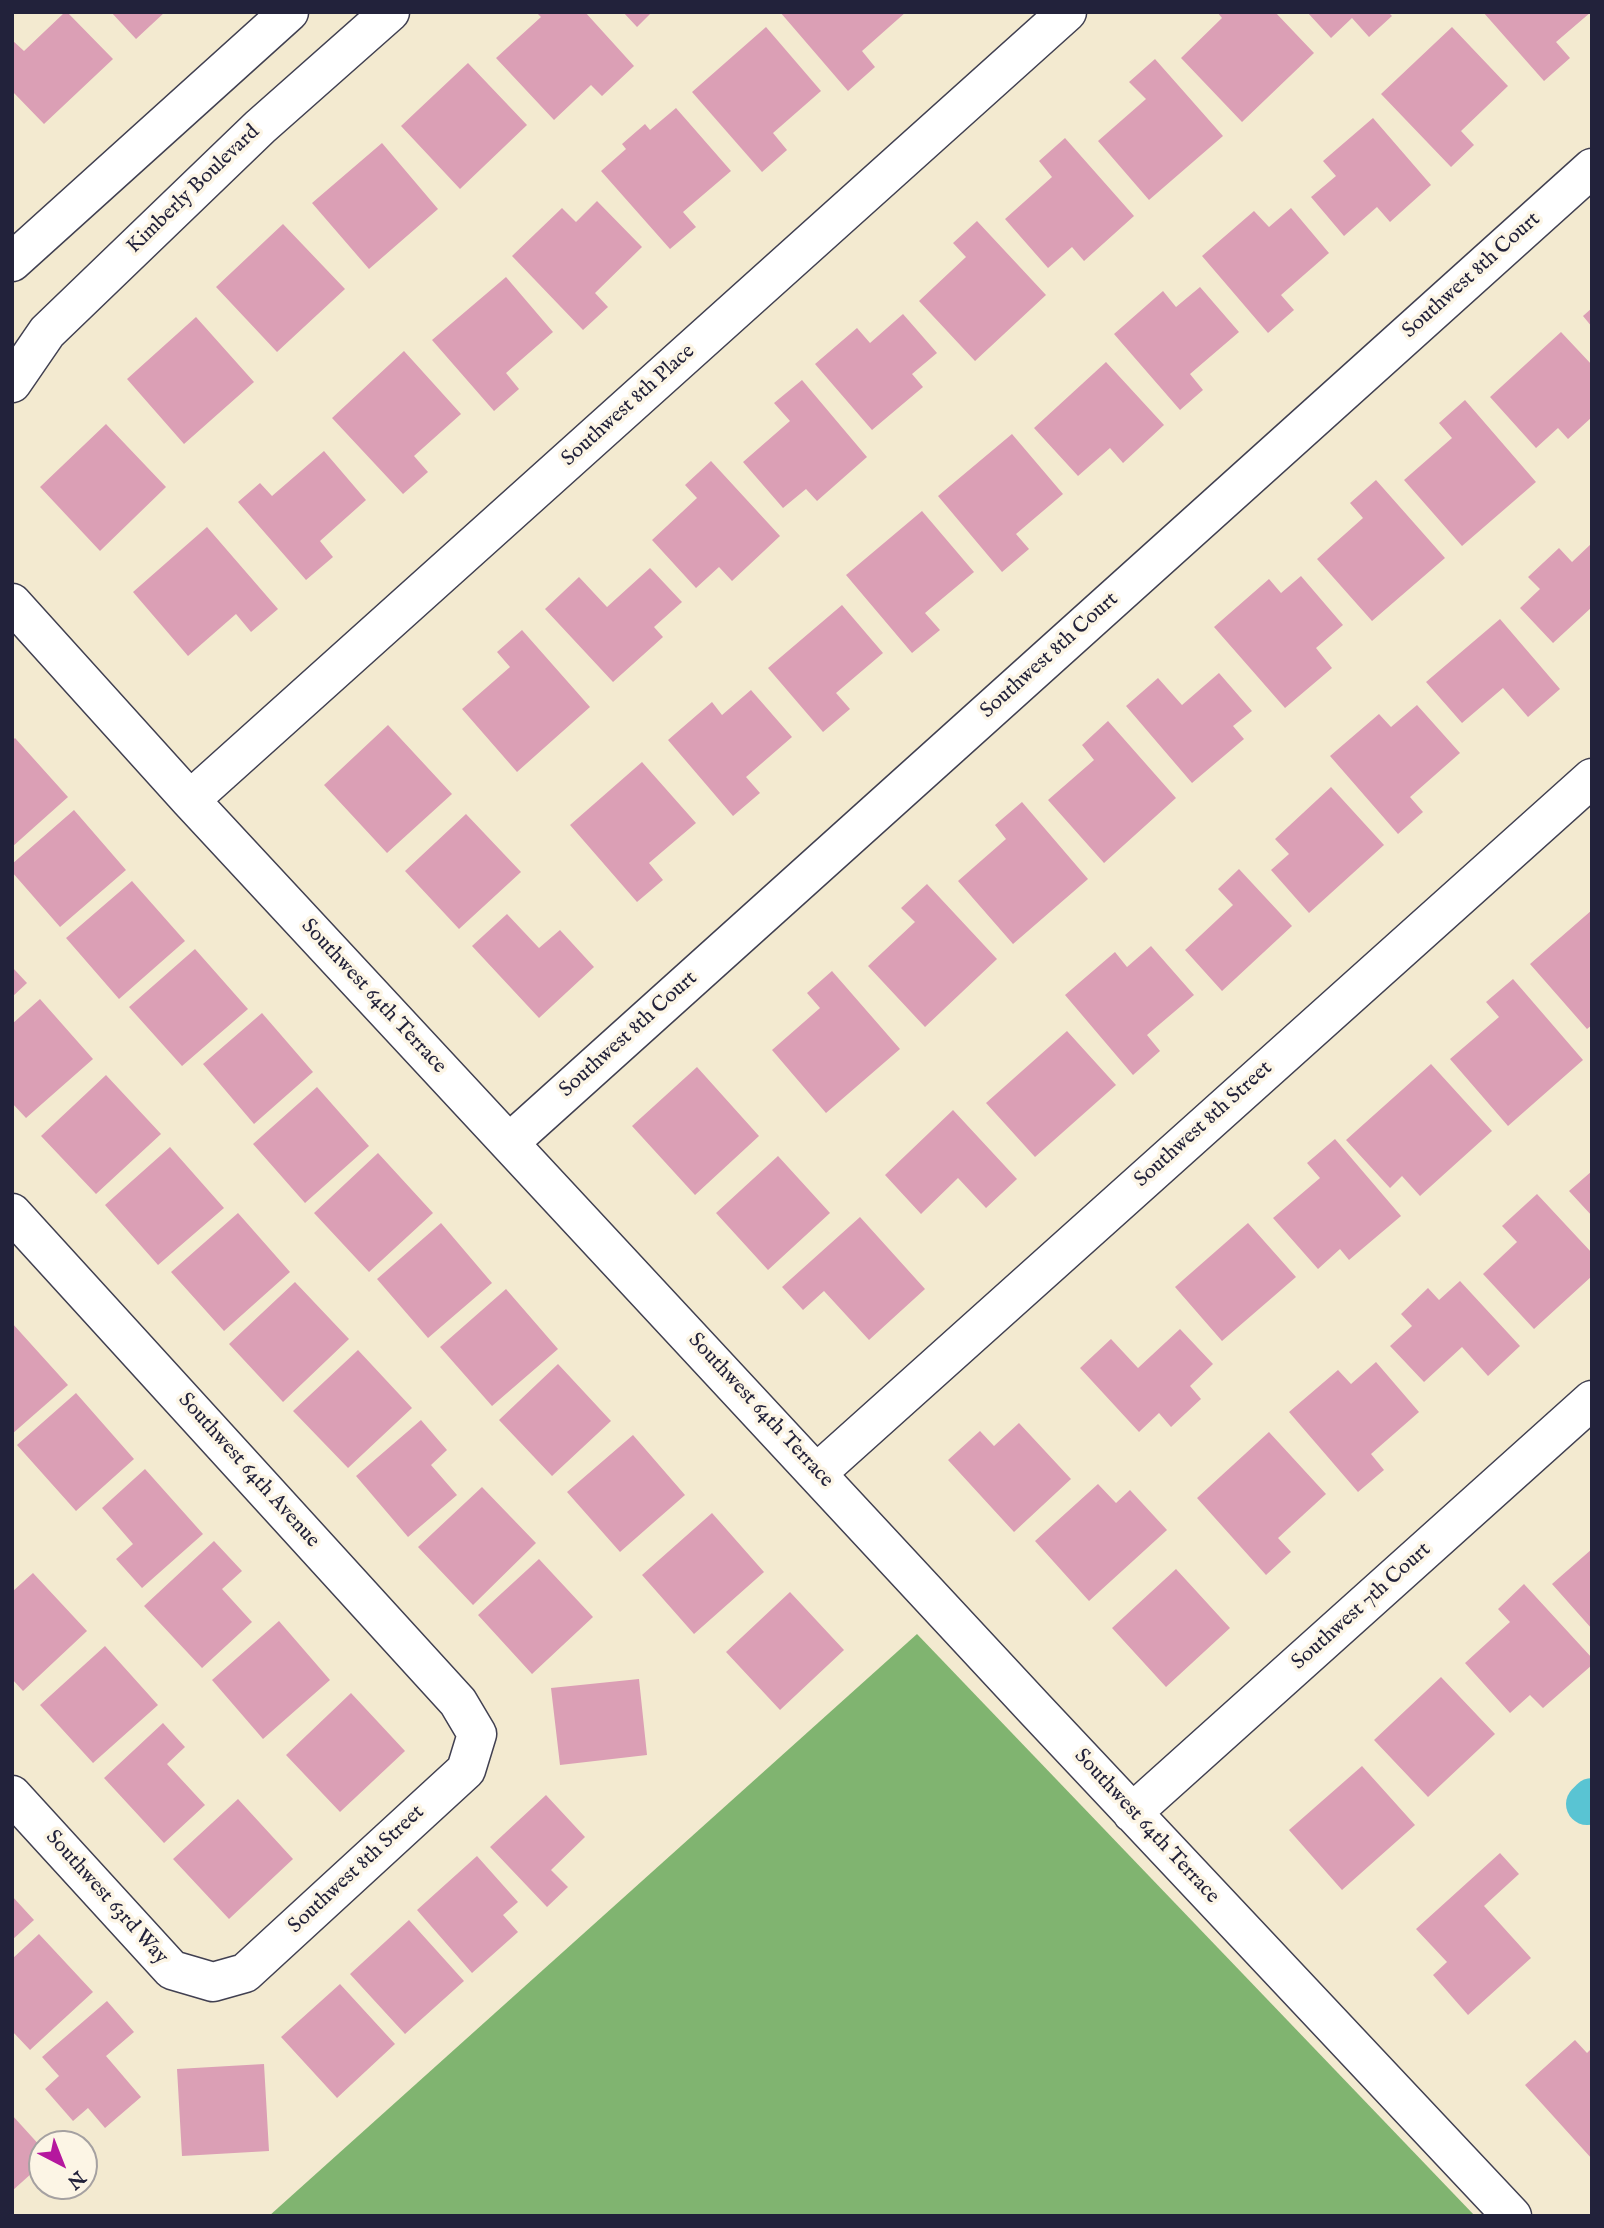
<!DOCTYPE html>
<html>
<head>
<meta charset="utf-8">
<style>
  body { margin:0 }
  #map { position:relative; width:1604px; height:2228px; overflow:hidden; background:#f3ead0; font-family:"IM FELL English",serif }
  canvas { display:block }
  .frame { position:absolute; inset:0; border:14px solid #22223b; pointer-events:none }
  .north { position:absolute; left:28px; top:2130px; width:70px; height:70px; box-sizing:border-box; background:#fcf5e5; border:2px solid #a5a1a1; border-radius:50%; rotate:138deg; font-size:19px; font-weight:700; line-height:28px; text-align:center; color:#22223b }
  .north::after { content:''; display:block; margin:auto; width:24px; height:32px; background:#b5179e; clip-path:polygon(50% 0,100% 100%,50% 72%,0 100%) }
</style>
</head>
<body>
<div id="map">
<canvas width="1604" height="2228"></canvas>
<div class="frame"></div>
<div class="north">N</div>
</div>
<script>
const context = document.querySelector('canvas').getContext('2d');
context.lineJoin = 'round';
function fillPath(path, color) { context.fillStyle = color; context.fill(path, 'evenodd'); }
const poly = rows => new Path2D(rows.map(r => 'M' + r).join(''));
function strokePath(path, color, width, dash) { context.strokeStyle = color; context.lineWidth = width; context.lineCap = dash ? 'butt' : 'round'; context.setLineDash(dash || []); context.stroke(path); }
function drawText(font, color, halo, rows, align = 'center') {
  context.font = font + ' "IM FELL English",serif'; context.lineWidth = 7; context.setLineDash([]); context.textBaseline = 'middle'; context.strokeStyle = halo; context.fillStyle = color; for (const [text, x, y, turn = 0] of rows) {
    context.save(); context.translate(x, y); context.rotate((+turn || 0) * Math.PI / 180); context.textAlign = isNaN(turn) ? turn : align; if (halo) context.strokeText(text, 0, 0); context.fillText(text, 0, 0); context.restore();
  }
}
const forest = poly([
  [917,1634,1475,2216,269,2216]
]);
const canal = poly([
  [1587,1804,1592,1799]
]);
const building = poly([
  [65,12,67,12,113,59,44,124,12,91,12,40,24,51],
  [111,12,165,12,136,39],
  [536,12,585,12,634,66,602,96,591,85,554,120,496,58,541,17],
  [623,12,652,12,637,27],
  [780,12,906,12,862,51,875,67,848,91],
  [1217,12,1275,12,1314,53,1242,122,1181,58,1222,18],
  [1307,12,1388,12,1392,16,1369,37,1352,18,1331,38],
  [1483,12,1591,12,1556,42,1570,58,1544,81],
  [766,27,821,91,773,133,787,150,762,172,692,92],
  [1452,27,1508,86,1461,131,1474,145,1451,167,1381,94],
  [1155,59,1223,136,1149,200,1098,141,1146,99,1129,82],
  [468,63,527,125,460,189,401,126],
  [676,108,731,171,683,212,696,227,670,249,601,171,626,149,622,144,645,124,650,130],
  [1373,118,1431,185,1390,222,1377,207,1344,236,1311,197,1336,176,1323,161],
  [1065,138,1134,216,1084,261,1072,247,1048,268,1005,219,1052,177,1039,161],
  [382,143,438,209,369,269,312,203],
  [597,201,642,247,595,293,608,307,583,330,512,256,562,208,576,222],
  [1291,208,1329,253,1281,295,1294,310,1268,333,1202,256,1254,211,1269,227],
  [977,221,1046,295,975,361,919,301,966,257,953,243],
  [283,224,345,289,277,352,216,287],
  [506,277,553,332,506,373,519,389,494,411,432,340],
  [1200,287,1239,332,1190,374,1203,390,1180,410,1114,334,1163,291,1176,307],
  [1592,308,1592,327,1583,316],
  [903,314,937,353,912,374,923,387,872,430,815,364,857,328,870,343],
  [196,317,254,382,184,444,127,379],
  [1561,332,1592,365,1592,417,1568,439,1558,428,1536,448,1490,397],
  [404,351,461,414,414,456,428,472,403,494,332,418],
  [1106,362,1164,425,1123,463,1110,448,1078,476,1034,428],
  [802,380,867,457,817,501,806,489,783,508,743,462,790,421,774,403],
  [1465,400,1536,482,1462,546,1404,480,1452,438,1439,423],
  [106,424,166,487,100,551,40,487],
  [1012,434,1063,494,1016,534,1029,549,1002,572,938,496],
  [324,451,366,500,320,541,333,557,306,580,238,502,260,483,272,496],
  [711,461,780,536,732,581,719,567,696,588,652,540,697,498,685,485],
  [1376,480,1445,558,1372,621,1317,559,1363,518,1350,503],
  [922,511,974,572,925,613,940,630,912,653,846,575],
  [207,527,278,609,251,632,236,614,188,656,133,592],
  [1592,543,1592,607,1553,643,1520,608,1540,589,1528,577,1559,548,1572,562],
  [650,568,682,602,654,627,663,637,613,682,545,609,579,577,607,607],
  [1301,576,1343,625,1316,648,1332,668,1285,708,1214,627,1269,579,1281,593],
  [842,605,883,653,836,693,850,709,823,732,768,668],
  [1500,619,1560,689,1528,717,1503,688,1462,723,1426,682],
  [522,630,590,707,517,772,462,709,510,667,497,652],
  [1219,673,1252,711,1233,726,1244,739,1192,783,1126,706,1158,678,1182,705],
  [751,690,792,737,746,777,760,793,733,816,668,740,712,702,722,715],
  [1417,705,1460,753,1410,797,1423,812,1398,834,1330,756,1379,714,1391,727],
  [1108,721,1176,798,1104,863,1048,800,1094,760,1082,745],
  [388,725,452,794,387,853,324,785],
  [15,738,68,797,12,847,12,741],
  [642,762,696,823,649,863,663,880,637,902,570,825],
  [1331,787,1384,845,1309,913,1271,870,1289,854,1275,839],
  [1022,802,1088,879,1013,944,958,881,1006,839,995,825],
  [74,810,126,870,60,927,12,872,12,864],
  [466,814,521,872,459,929,405,871],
  [1239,869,1292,926,1222,991,1185,950,1233,905,1218,889],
  [132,881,185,941,119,999,66,938],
  [927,884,997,959,925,1027,868,966,915,922,901,908],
  [1592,910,1592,1025,1587,1029,1530,964],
  [507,914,539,948,560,930,594,967,539,1018,472,946],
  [1151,946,1194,995,1147,1035,1160,1051,1133,1075,1065,995,1115,952,1127,967],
  [195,949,248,1009,182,1066,129,1007],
  [12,967,27,983,12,997],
  [832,971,900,1049,826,1113,772,1050,820,1008,807,993],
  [1513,979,1583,1060,1508,1126,1450,1059,1499,1017,1486,1002],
  [40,999,93,1059,26,1118,12,1103,12,1024],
  [262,1013,313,1072,254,1124,203,1064],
  [1067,1031,1116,1085,1035,1157,986,1103],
  [1431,1064,1492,1131,1420,1196,1402,1176,1390,1188,1346,1140],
  [697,1067,759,1136,695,1195,632,1126],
  [106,1075,161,1134,96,1194,41,1136],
  [317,1087,369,1146,305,1203,253,1144],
  [953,1110,1017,1179,986,1208,958,1178,921,1214,885,1175],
  [1335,1139,1401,1216,1349,1260,1340,1249,1318,1269,1273,1218,1320,1178,1307,1163],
  [170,1147,224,1208,158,1265,105,1205],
  [378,1153,433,1213,369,1272,314,1213],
  [778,1156,830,1213,768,1270,716,1213],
  [1592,1171,1592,1216,1569,1191],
  [1537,1194,1592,1253,1592,1276,1534,1329,1483,1274,1517,1242,1502,1226],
  [238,1213,290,1272,224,1331,171,1272],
  [860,1217,925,1289,869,1340,824,1291,803,1310,782,1287],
  [441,1223,492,1283,428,1338,377,1279],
  [1248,1223,1296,1277,1222,1341,1175,1287],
  [1460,1281,1520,1346,1488,1376,1462,1347,1424,1382,1390,1346,1412,1326,1401,1314,1428,1288,1439,1300],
  [295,1282,349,1339,283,1402,229,1344],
  [506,1289,558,1349,492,1406,440,1347],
  [12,1323,68,1385,12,1434],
  [1180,1329,1213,1364,1190,1386,1201,1399,1171,1427,1159,1413,1139,1432,1080,1368,1111,1339,1138,1368],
  [358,1350,412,1408,348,1468,293,1411],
  [1376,1362,1419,1412,1371,1454,1384,1470,1358,1492,1289,1412,1338,1370,1351,1384],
  [558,1364,611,1421,552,1476,499,1420],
  [76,1393,134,1459,76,1511,17,1445],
  [421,1420,447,1450,431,1465,457,1495,408,1537,356,1476],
  [1019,1423,1071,1479,1014,1532,948,1460,980,1431,994,1446],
  [1269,1432,1326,1494,1278,1538,1291,1552,1266,1575,1197,1498],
  [633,1435,685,1495,620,1552,567,1492],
  [145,1469,203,1534,142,1588,116,1559,133,1544,102,1508],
  [1098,1484,1116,1503,1130,1490,1167,1530,1089,1601,1035,1541],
  [482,1487,536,1543,473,1605,418,1547],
  [712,1513,764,1572,694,1634,642,1575],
  [214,1541,242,1571,222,1589,252,1622,202,1668,144,1606],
  [1592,1549,1592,1629,1552,1584],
  [539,1559,593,1617,532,1674,478,1615],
  [1176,1569,1230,1628,1166,1687,1112,1628],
  [33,1573,87,1631,23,1691,12,1679,12,1592],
  [1524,1584,1592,1658,1592,1665,1543,1708,1530,1695,1510,1713,1465,1663,1510,1622,1498,1609],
  [790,1592,844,1650,780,1710,726,1652],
  [279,1621,330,1680,263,1739,212,1680],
  [105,1646,158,1705,93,1763,40,1705],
  [1441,1677,1495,1734,1428,1797,1374,1740],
  [639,1679,647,1755,560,1765,551,1688],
  [351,1693,405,1751,340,1812,286,1755],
  [163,1723,185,1747,167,1764,205,1805,164,1843,104,1778],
  [1362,1766,1415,1825,1342,1890,1289,1830],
  [546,1795,585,1837,551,1870,568,1887,547,1907,490,1847],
  [238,1799,293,1859,229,1919,173,1859],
  [1500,1853,1519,1874,1484,1906,1531,1958,1468,2015,1433,1975,1447,1962,1416,1929],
  [477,1856,518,1902,503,1915,518,1932,472,1973,417,1910],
  [12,1896,34,1920,12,1940],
  [409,1920,464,1981,405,2034,350,1974],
  [39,1934,93,1992,30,2050,12,2031,12,1959],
  [340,1984,395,2044,337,2098,281,2037],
  [107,2001,134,2032,106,2056,141,2097,105,2128,88,2108,73,2121,45,2089,59,2076,42,2057],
  [1575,2040,1587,2053,1592,2048,1592,2159,1525,2085],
  [264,2064,269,2151,182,2156,177,2069],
  [12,2115,42,2148,42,2164,12,2191]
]);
const minor = poly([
  [12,603,190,800,1035,1709,1512,2216],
  [190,800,1067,12],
  [509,1143,1592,168],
  [12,1213,458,1702,477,1734,466,1770,245,1973,213,1982,172,1970,12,1795],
  [817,1473,1592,778],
  [1132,1813,1592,1400]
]);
const tertiary = poly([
  [12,262,289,12],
  [12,383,47,332,260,127,390,12]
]);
const streetNames = [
  ["Kimberly Boulevard",194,190,-44],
  ["Southwest 8th Court",1472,276,-42],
  ["Southwest 8th Place",629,406,-42],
  ["Southwest 8th Court",1050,656,-42],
  ["Southwest 64th Terrace",373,997,47],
  ["Southwest 8th Court",629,1035,-42],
  ["Southwest 8th Street",1204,1125,-42],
  ["Southwest 64th Terrace",760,1411,47],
  ["Southwest 64th Avenue",248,1471,48],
  ["Southwest 7th Court",1362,1607,-42],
  ["Southwest 64th Terrace",1146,1827,47],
  ["Southwest 8th Street",357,1870,-43],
  ["Southwest 63rd Way",106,1898,48]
];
fillPath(forest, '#80b470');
strokePath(canal, '#59c4d3', 42);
fillPath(building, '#db9fb5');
strokePath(minor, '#414051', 41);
strokePath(tertiary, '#414051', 41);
strokePath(minor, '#fff', 38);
strokePath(tertiary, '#fff', 38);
drawText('21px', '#22223b', '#fcf5e5', streetNames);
</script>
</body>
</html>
